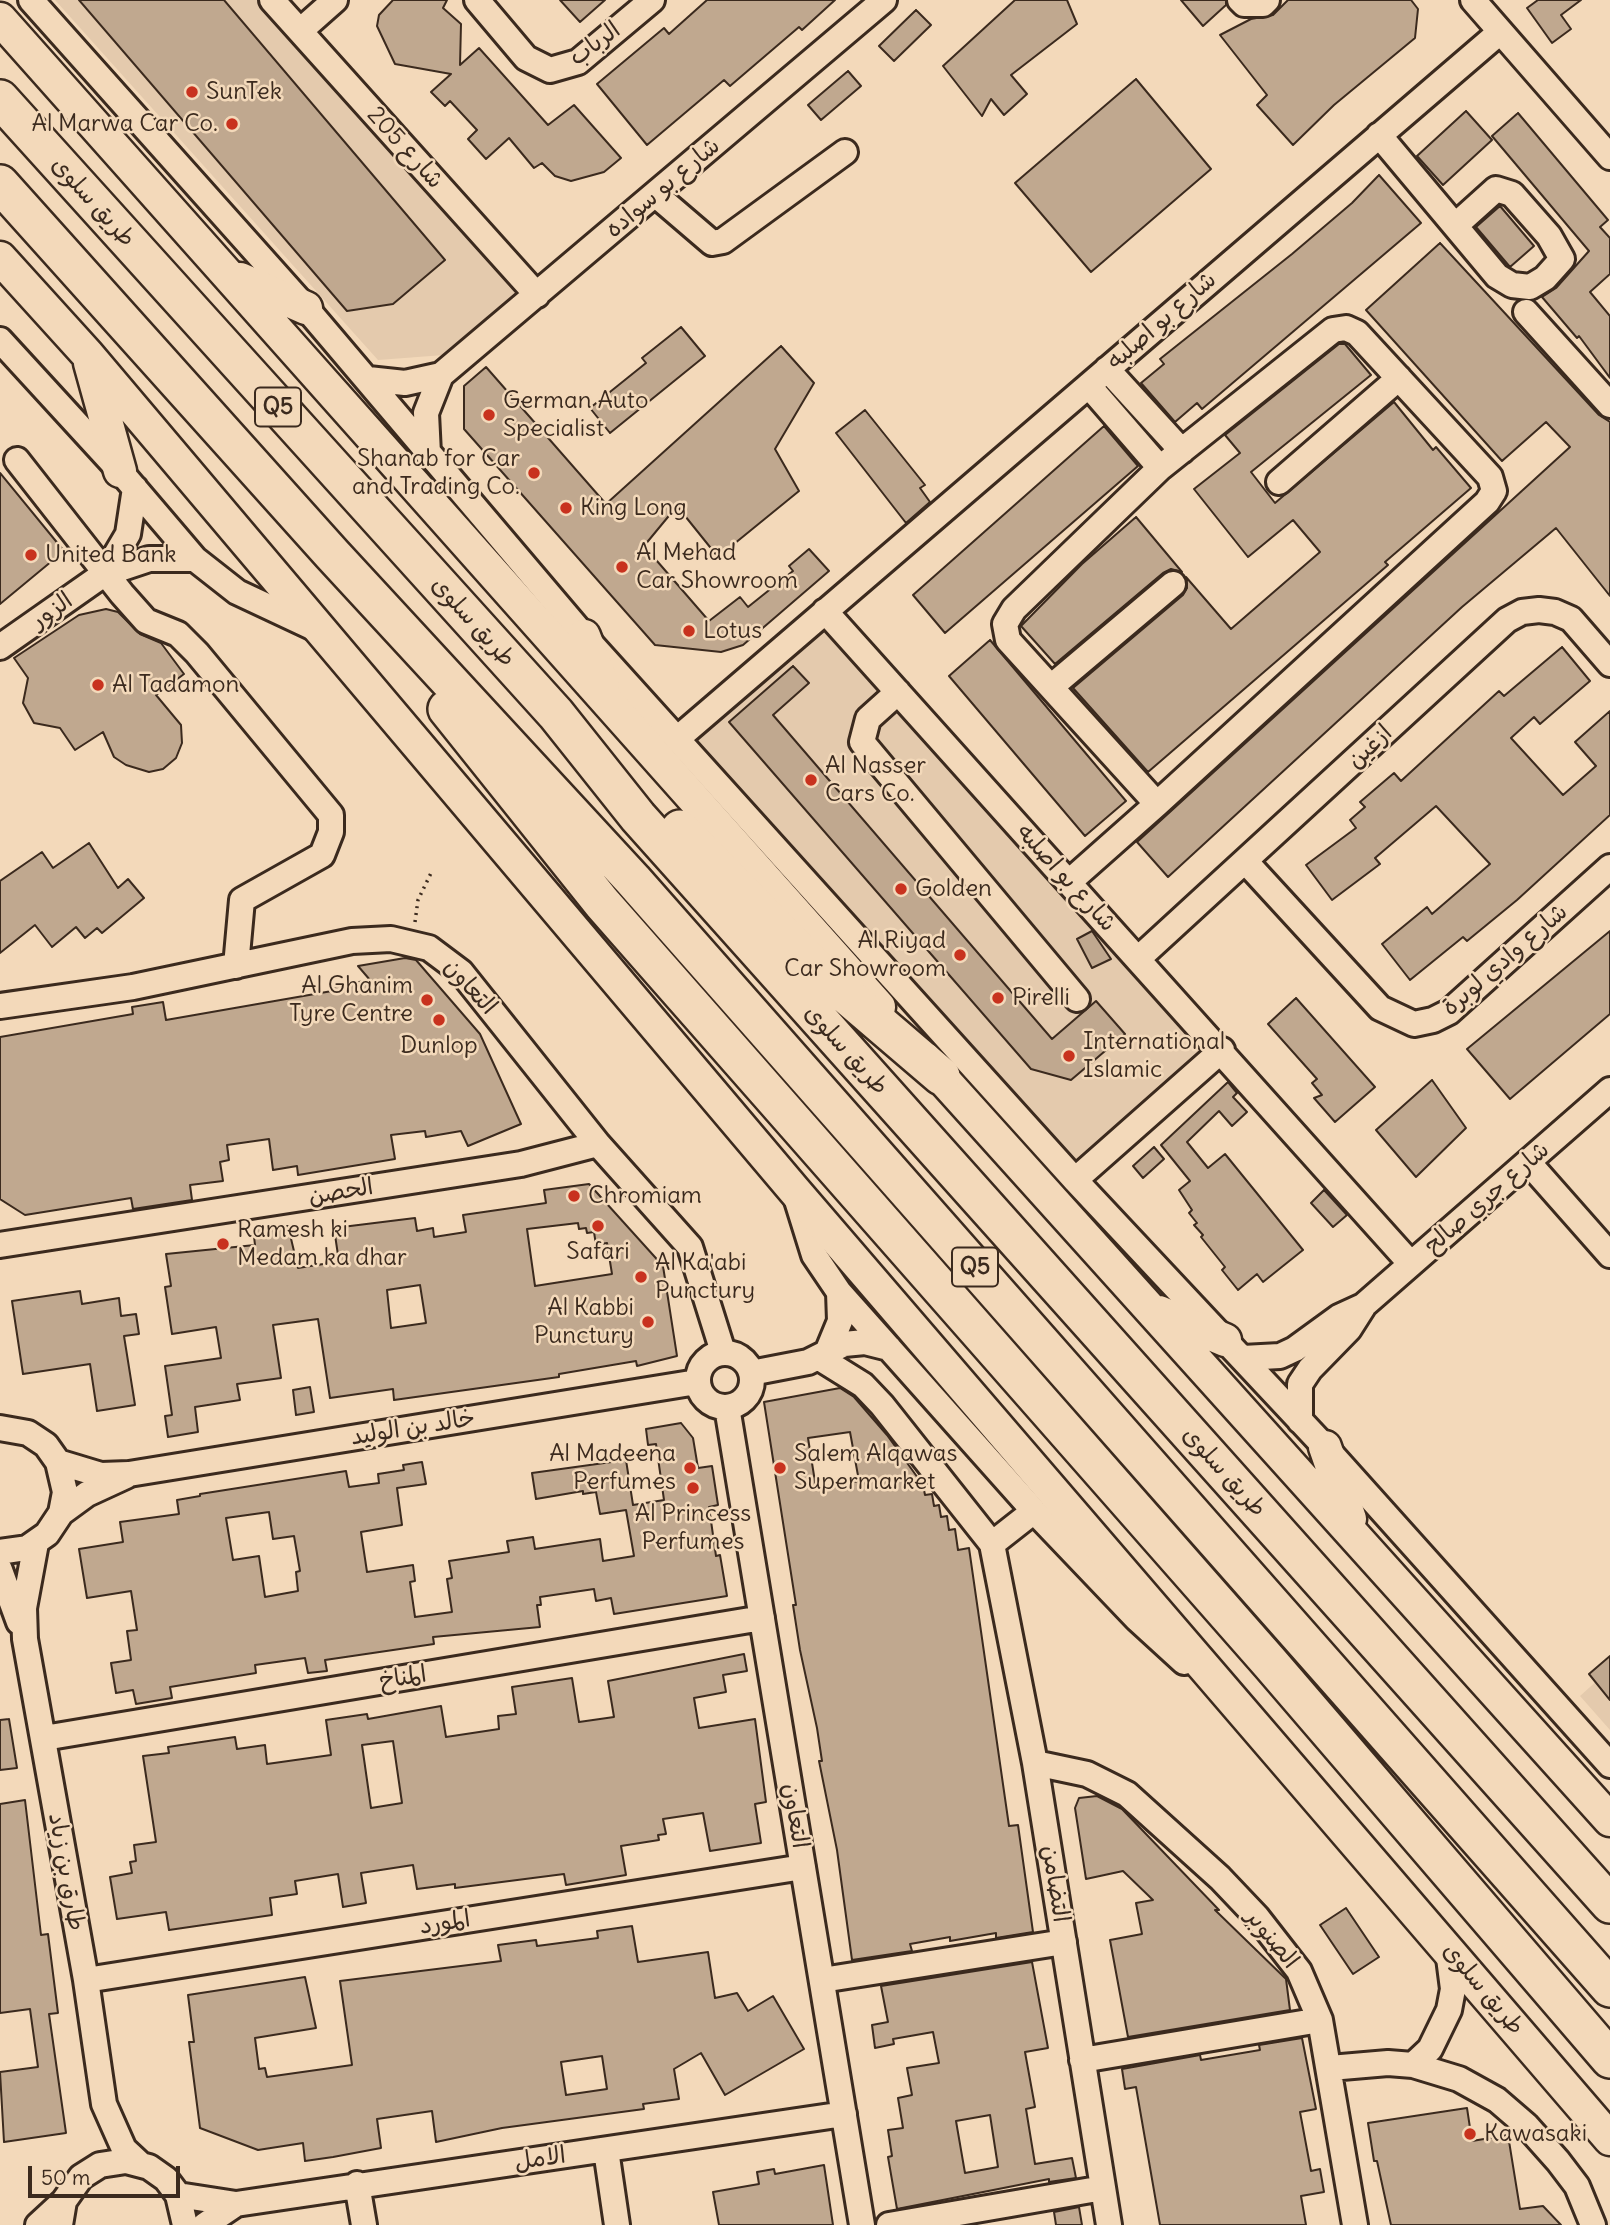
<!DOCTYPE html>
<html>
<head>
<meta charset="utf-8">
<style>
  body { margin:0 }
  #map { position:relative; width:1610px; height:2225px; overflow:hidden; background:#f3d9ba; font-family:Delius,sans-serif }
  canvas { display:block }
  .scale { position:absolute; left:28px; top:2166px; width:152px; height:32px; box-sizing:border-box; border:4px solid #3b2a1e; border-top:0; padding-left:9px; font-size:21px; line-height:24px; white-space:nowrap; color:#3b2a1e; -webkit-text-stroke:5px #f3d9ba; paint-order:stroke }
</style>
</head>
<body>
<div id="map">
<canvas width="1610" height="2225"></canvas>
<div class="scale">50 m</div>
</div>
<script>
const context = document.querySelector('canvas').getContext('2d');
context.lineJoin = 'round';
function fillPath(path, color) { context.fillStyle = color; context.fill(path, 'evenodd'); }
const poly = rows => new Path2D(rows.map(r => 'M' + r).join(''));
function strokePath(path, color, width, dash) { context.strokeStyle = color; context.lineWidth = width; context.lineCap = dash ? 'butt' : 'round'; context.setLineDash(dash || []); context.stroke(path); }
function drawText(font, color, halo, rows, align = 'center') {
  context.font = font + ' Delius,"Playpen Sans Arabic",sans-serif'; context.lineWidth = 5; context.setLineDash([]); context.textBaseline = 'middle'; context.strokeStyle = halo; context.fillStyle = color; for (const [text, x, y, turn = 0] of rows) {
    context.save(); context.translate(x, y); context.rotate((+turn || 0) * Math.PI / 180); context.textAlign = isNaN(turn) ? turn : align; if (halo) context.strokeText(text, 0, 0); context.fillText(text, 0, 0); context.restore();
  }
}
const built = poly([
  [55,0,257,0,521,295,444,355,378,360],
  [822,621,1214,1049,1075,1171,685,739],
  [1610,1669,1610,1730,1580,1696]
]);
const building = poly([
  [79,0,224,0,445,260,393,304,347,311,79,0],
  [393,0,447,0,443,8,461,24,460,65,479,48,548,125,574,105,621,158,604,172,571,181,555,176,542,163,534,168,509,138,486,159,468,139,477,130,450,101,445,106,431,92,451,74,395,64,377,26,379,15,393,0],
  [560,0,605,0,580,22,560,0],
  [707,0,835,0,802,30,799,27,730,86,724,80,647,145,597,84,664,28,669,34,707,0],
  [1015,0,1067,0,1077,24,1011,75,1027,94,1004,115,991,99,982,116,943,66,1015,0],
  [1181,0,1226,0,1226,5,1203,26,1181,0],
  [1288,0,1411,0,1418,9,1415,38,1334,105,1293,145,1257,105,1267,95,1220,35,1251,19,1273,15,1288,0],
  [1538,0,1581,0,1561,15,1571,29,1552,43,1527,8,1538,0],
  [916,10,931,25,894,61,879,46,916,10],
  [848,71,861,86,821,120,808,105,848,71],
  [1136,79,1211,169,1091,272,1015,183,1136,79],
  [1466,111,1492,140,1443,185,1417,156,1466,111],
  [1518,113,1608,220,1600,227,1610,238,1610,274,1590,292,1610,316,1610,378,1579,336,1577,338,1542,297,1556,288,1589,251,1492,136,1518,113],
  [1379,175,1421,223,1202,409,1197,403,1175,422,1141,383,1164,364,1160,359,1292,254,1352,203,1379,175],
  [1500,206,1534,246,1510,267,1476,227,1500,206],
  [1440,243,1599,415,1610,422,1610,596,1556,528,1462,607,1168,877,1137,842,1570,447,1546,422,1502,461,1366,310,1440,243],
  [681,327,705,356,610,433,590,408,646,363,642,358,681,327],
  [1339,344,1345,344,1371,375,1251,472,1275,503,1394,402,1433,450,1436,447,1471,488,1385,562,1388,565,1148,772,1073,688,1183,595,1187,588,1186,577,1231,629,1320,552,1293,520,1248,557,1194,489,1240,453,1225,435,1339,344],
  [781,346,814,383,775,449,799,491,718,557,677,506,644,546,709,621,740,597,748,607,793,571,789,566,809,549,829,571,743,645,721,652,655,645,464,429,464,386,486,367,606,504,781,346],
  [865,410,925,485,920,488,930,502,906,523,836,433,865,410],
  [1104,426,1138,466,945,633,913,595,1104,426],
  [0,473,64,551,0,604,0,473],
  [1136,517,1182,572,1171,569,1163,573,1055,664,1021,626,1082,564,1136,517],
  [106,609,118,612,140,634,161,643,184,674,156,695,181,725,182,743,176,758,163,769,149,772,126,765,114,757,103,732,75,750,60,728,34,723,23,703,28,678,14,658,79,615,106,609],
  [990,640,1126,801,1085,836,949,676,990,640],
  [1562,647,1590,681,1540,724,1534,717,1511,738,1563,795,1596,766,1575,742,1610,711,1610,815,1517,900,1467,941,1463,937,1410,980,1382,944,1427,907,1432,914,1490,864,1436,806,1375,858,1380,864,1332,900,1306,865,1356,828,1350,820,1365,807,1360,802,1394,773,1401,781,1499,691,1504,696,1562,647],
  [793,666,809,683,773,715,1052,1039,1096,1001,1125,1034,1071,1080,1031,1069,729,722,793,666],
  [89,843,118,888,128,879,144,898,102,933,97,928,85,938,76,927,52,947,35,925,0,953,0,881,42,852,53,868,89,843],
  [1092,931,1111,959,1092,968,1077,939,1092,931],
  [1610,931,1610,1014,1510,1099,1467,1049,1610,931],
  [405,958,416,960,480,1034,521,1124,468,1146,461,1131,426,1137,425,1131,391,1135,395,1159,298,1175,297,1166,273,1170,269,1139,227,1145,229,1160,220,1162,223,1181,190,1185,192,1200,133,1209,131,1198,25,1215,0,1199,0,1037,133,1014,132,1007,163,1002,166,1020,332,991,332,987,370,980,358,966,405,958],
  [1296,998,1375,1087,1335,1122,1314,1098,1322,1095,1312,1083,1317,1079,1268,1024,1296,998],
  [1432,1080,1466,1128,1416,1177,1376,1130,1432,1080],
  [1228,1082,1237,1093,1233,1097,1247,1112,1232,1126,1219,1111,1187,1142,1208,1168,1225,1154,1303,1250,1263,1282,1257,1274,1238,1290,1222,1270,1225,1267,1201,1237,1203,1235,1194,1225,1197,1223,1189,1213,1192,1210,1179,1190,1190,1181,1161,1145,1228,1082],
  [1154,1147,1164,1159,1143,1178,1133,1166,1154,1147],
  [589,1184,663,1266,677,1356,637,1366,636,1361,559,1374,559,1377,394,1400,393,1389,330,1398,318,1319,273,1325,281,1378,237,1384,240,1400,195,1407,198,1432,168,1437,165,1416,172,1415,165,1366,221,1358,216,1327,172,1334,165,1287,171,1286,166,1254,255,1245,253,1228,274,1225,275,1228,288,1226,298,1268,336,1262,339,1262,334,1228,415,1218,417,1231,433,1228,434,1237,466,1232,463,1215,546,1203,544,1190,589,1184],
  [578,1223,579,1229,586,1228,587,1233,594,1232,596,1245,607,1243,612,1274,535,1286,527,1229,578,1223],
  [420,1285,426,1323,391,1328,387,1290,420,1285],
  [1324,1190,1347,1215,1333,1227,1311,1203,1324,1190],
  [80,1291,82,1304,119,1298,121,1316,136,1314,139,1334,124,1336,135,1405,97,1411,90,1364,23,1374,12,1301,80,1291],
  [310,1387,314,1412,296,1415,293,1390,310,1387],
  [840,1388,854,1397,887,1435,923,1485,925,1495,932,1494,934,1506,939,1505,941,1517,947,1516,949,1530,955,1529,958,1550,969,1548,1009,1826,1018,1825,1033,1932,996,1938,996,1933,950,1941,950,1937,910,1944,912,1951,852,1960,837,1850,819,1761,822,1761,817,1728,800,1650,793,1605,796,1605,764,1402,840,1388],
  [850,1432,859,1481,816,1488,808,1438,850,1432],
  [681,1423,693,1438,698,1468,712,1466,718,1505,709,1507,716,1556,720,1555,727,1596,614,1614,611,1598,596,1601,594,1589,540,1597,541,1605,537,1605,540,1627,433,1637,434,1644,325,1660,327,1671,308,1673,305,1658,255,1665,256,1673,170,1687,172,1698,136,1704,133,1690,116,1693,111,1663,131,1660,127,1631,137,1630,131,1591,87,1598,79,1549,123,1542,120,1522,179,1514,177,1500,200,1496,200,1494,346,1471,349,1487,379,1483,378,1474,404,1470,403,1465,422,1462,426,1484,397,1488,402,1525,361,1532,367,1572,413,1565,415,1581,410,1582,415,1617,452,1612,447,1579,452,1578,449,1561,509,1552,507,1541,533,1537,535,1549,600,1539,603,1561,634,1556,626,1510,600,1514,596,1492,583,1494,583,1491,536,1499,532,1473,626,1460,633,1505,664,1500,656,1444,648,1445,646,1429,681,1423],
  [269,1512,273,1539,294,1536,300,1571,296,1572,298,1591,265,1597,259,1556,233,1560,226,1518,269,1512],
  [744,1654,747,1671,723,1675,726,1692,694,1698,699,1728,755,1719,766,1802,755,1804,761,1843,710,1851,703,1813,663,1819,666,1834,658,1835,659,1840,621,1846,626,1875,566,1885,564,1874,455,1888,455,1884,417,1889,413,1865,361,1873,366,1903,343,1907,338,1874,295,1881,297,1894,270,1898,272,1915,169,1930,166,1912,117,1919,110,1877,132,1873,130,1862,136,1861,134,1845,156,1842,143,1756,169,1753,168,1747,235,1737,237,1749,265,1745,267,1764,331,1755,326,1720,367,1714,368,1719,441,1706,446,1737,499,1729,498,1716,516,1714,512,1687,572,1678,579,1722,614,1717,608,1681,744,1654],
  [393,1741,402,1803,371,1808,362,1745,393,1741],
  [1610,1656,1610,1700,1589,1674,1610,1656],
  [9,1719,17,1768,0,1770,0,1720,9,1719],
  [1097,1796,1122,1809,1219,1910,1215,1910,1286,1979,1290,2010,1128,2037,1110,1940,1142,1934,1136,1903,1153,1900,1123,1871,1086,1879,1075,1808,1079,1798,1097,1796],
  [25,1800,41,1935,48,1934,58,2013,49,2014,66,2133,4,2142,0,2072,38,2067,30,2009,0,2013,0,1804,25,1800],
  [1346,1908,1379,1957,1353,1974,1320,1925,1346,1908],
  [632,1926,638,1962,708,1952,715,1998,737,1993,748,2011,773,1996,804,2049,725,2095,701,2053,674,2069,679,2099,643,2104,644,2109,502,2128,436,2142,432,2111,377,2119,381,2148,333,2157,305,2161,303,2143,258,2150,200,2128,189,2042,194,2042,188,1995,305,1977,316,2028,255,2038,259,2069,265,2068,267,2077,352,2065,340,1981,501,1961,498,1945,536,1940,537,1946,598,1938,597,1931,632,1926],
  [602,2056,607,2089,566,2095,561,2062,602,2056],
  [1032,1962,1048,2048,1025,2052,1035,2107,1026,2109,1035,2164,1072,2158,1076,2178,1049,2182,1049,2179,897,2209,888,2157,892,2156,888,2130,903,2128,898,2098,912,2095,907,2068,939,2063,933,2032,893,2039,894,2044,875,2048,872,2025,888,2022,881,1986,1032,1962],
  [990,2115,998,2167,965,2173,956,2121,990,2115],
  [1302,2038,1316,2109,1300,2112,1311,2171,1320,2169,1324,2192,1301,2196,1306,2225,1160,2225,1136,2087,1125,2089,1122,2069,1200,2055,1201,2060,1260,2050,1259,2045,1302,2038],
  [1467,2108,1472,2141,1508,2135,1520,2209,1543,2206,1561,2225,1391,2225,1377,2161,1374,2161,1368,2123,1467,2108],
  [824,2165,833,2225,719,2225,713,2192,759,2184,757,2172,774,2169,775,2174,824,2165],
  [1079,2207,1082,2225,1056,2225,1054,2212,1079,2207]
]);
const path = poly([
  [415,922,418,900,432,871]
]);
const minor = poly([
  [31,0,306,308,584,636,1075,1180,1325,1447,1610,1765],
  [272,0,537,295],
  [477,0,526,58,550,70,578,62,652,0],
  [1240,0,1244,4,1263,4,1267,0],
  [1473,0,1610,157],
  [300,31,335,0],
  [1379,135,1497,276,1512,285,1530,287,1545,278,1562,259,1549,236,1512,194,1496,189,1456,225],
  [656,195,712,243,723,241,845,152],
  [1526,312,1610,405],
  [0,340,120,471,195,559,237,592,318,630],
  [1107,369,1182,451],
  [368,379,405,383,441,375,884,0],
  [1089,386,1160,468],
  [428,454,426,413,441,375],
  [17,460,122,594,146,621,178,634,197,653,331,815,331,832,322,855,242,900,236,966],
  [1279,482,1399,378],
  [105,573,128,534,135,488],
  [825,611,1411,1264],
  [0,647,104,574,149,559,195,559],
  [1051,687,1173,584],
  [898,692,868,719,862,742,1077,999],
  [677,739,1500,32],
  [1246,862,1380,1008,1414,1024,1433,1020,1449,1012,1610,867],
  [1069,882,1157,804,1487,502,1494,491,1490,477,1357,333,1346,328,1333,330,1160,468,1014,609,1005,624,1008,640,1157,804],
  [1139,958,1507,620,1522,612,1539,610,1555,612,1571,619,1610,664],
  [0,1006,133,987,352,941,391,939,429,948,461,972,598,1144,690,1247,723,1352],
  [1528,1162,1610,1255],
  [1075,1180,1222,1050],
  [795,1194,814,1255,839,1292,1034,1511,1137,1619,1184,1662],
  [0,1245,521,1164,598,1144],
  [828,1350,840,1321,839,1292],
  '698 1380a27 27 0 1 1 54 0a27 27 0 1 1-54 0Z',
  [818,1357,863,1385,882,1405,992,1544,1035,1763,1109,2225],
  [1243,1358,1280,1356,1295,1349,1339,1317,1363,1306,1610,1090],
  [751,1373,808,1362,844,1344,865,1342,889,1348],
  [727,1407,862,2225],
  [1300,1421,1300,1384,1310,1369,1349,1329,1363,1307],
  [0,1428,28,1433,46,1445,58,1462,65,1492,61,1513,47,1534,27,1548,0,1552],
  [58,1462,101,1475,129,1474,697,1382],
  [61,1513,87,1494,126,1476],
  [36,1543,24,1608,25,1639,86,1980,104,2104,124,2149,139,2163],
  [992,1544,1034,1511],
  [0,1570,19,1622],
  [44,1738,762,1618],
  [1035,1763,1087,1774,1127,1794,1220,1878,1257,1917,1299,1971,1320,2020,1355,2225],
  [86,1980,803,1867],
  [822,1980,1064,1942],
  [1082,2060,1320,2020],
  [1413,2065,1430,2049,1449,2010,1453,1989,1448,1950],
  [1330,2068,1388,2063,1413,2065,1459,2079,1497,2100,1526,2125,1558,2161,1577,2186,1593,2225],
  [606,2150,617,2225],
  [357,2184,364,2225],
  [178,2195,236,2204,844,2114],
  [38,2225,64,2201],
  [60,2225,64,2201,81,2177,100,2165,126,2161,149,2167,166,2179,178,2195,185,2225],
  [205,2225,236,2204],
  [889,2225,1103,2188]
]);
const major = poly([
  [0,19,879,1007],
  [0,258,88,355,794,1190,1610,2139],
  [240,279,306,308],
  [90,363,120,471],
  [584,636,603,685],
  [925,1059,1610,1820],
  [1159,1312,1225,1340],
  [1325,1447,1350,1519]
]);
const highway = poly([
  [0,99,556,714,638,817,1610,1904],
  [0,184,332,554,633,880,1610,1988],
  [447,709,602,903,1270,1663,1610,2059],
  [680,829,824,976,941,1076]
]);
const markers = [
  [192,92,7,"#c8321e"],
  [232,124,7,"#c8321e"],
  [489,415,7,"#c8321e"],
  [534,473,7,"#c8321e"],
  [566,508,7,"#c8321e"],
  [31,555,7,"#c8321e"],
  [622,567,7,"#c8321e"],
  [689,631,7,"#c8321e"],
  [98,685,7,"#c8321e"],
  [811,780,7,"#c8321e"],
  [901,889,7,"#c8321e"],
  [960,955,7,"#c8321e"],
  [998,998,7,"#c8321e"],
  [427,1000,7,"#c8321e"],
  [439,1020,7,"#c8321e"],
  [1069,1056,7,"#c8321e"],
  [574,1196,7,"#c8321e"],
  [598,1226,7,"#c8321e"],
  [223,1244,7,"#c8321e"],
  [641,1277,7,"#c8321e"],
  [648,1322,7,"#c8321e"],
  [690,1468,7,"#c8321e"],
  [780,1468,7,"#c8321e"],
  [693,1488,7,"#c8321e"],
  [1470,2134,7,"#c8321e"]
];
const shields = [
  [278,407,46],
  [975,1267,46]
];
const shieldNames = [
  ["Q5",278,407],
  ["Q5",975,1267]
];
const streetNames = [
  ["الرباب",595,44,-36],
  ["شارع 205",405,148,48],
  ["شارع بو سواده",663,188,-40],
  ["طريق سلوى",93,202,48],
  ["شارع بو اصلبه",1162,321,-41],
  ["الزور",52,611,-35],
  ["طريق سلوى",473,622,48],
  ["ازغين",1370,747,-43],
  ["شارع بو اصلبه",1066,878,48],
  ["شارع وادي لوبرة",1505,960,-41],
  ["التعاون",470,987,48],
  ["طريق سلوى",846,1050,48],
  ["الحصن",341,1192,-9],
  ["شارع جري صالح",1487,1198,-41],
  ["خالد بن الوليد",413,1428,-9],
  ["طريق سلوى",1224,1472,48],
  ["المناخ",403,1678,-9],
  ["التعاون",795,1816,81],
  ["طارق بن زياد",66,1872,80],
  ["التضامن",1055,1884,81],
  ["المورد",445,1923,-9],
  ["الصنوبر",1272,1939,51],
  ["طريق سلوى",1483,1989,50],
  ["الامل",540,2159,-8]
];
const poiNames = [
  ["SunTek",206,92],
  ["Al Marwa Car Co.",218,124,"right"],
  ["German Auto",503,401],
  ["Specialist",503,429],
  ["Shanab for Car",520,459,"right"],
  ["and Trading Co.",520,487,"right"],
  ["King Long",580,508],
  ["Al Mehad",636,553],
  ["Car Showroom",636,581],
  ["United Bank",45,555],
  ["Lotus",703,631],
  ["Al Tadamon",112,685],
  ["Al Nasser",825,766],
  ["Cars Co.",825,794],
  ["Golden",915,889],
  ["Al Riyad",946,941,"right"],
  ["Car Showroom",946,969,"right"],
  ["Al Ghanim",413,986,"right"],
  ["Tyre Centre",413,1014,"right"],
  ["Pirelli",1012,998],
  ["International",1083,1042],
  ["Islamic",1083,1070],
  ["Dunlop",439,1046,"center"],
  ["Chromiam",588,1196],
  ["Ramesh ki",237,1230],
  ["Medam ka dhar",237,1258],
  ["Safari",598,1252,"center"],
  ["Al Ka'abi",655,1263],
  ["Punctury",655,1291],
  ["Al Kabbi",634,1308,"right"],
  ["Punctury",634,1336,"right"],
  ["Al Madeena",676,1454,"right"],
  ["Perfumes",676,1482,"right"],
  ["Salem Alqawas",794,1454],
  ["Supermarket",794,1482],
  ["Al Princess",693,1514,"center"],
  ["Perfumes",693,1542,"center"],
  ["Kawasaki",1484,2134]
];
fillPath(built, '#e4caad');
fillPath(building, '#c0a88f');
strokePath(building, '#3b2a1e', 2);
strokePath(minor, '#3b2a1e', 30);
strokePath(major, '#3b2a1e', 37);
strokePath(highway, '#3b2a1e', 42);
strokePath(path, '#3b2a1e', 3.5, [2, 5]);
strokePath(minor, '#f3d9ba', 24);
strokePath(major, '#f3d9ba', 32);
strokePath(highway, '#f3d9ba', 37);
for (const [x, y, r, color] of markers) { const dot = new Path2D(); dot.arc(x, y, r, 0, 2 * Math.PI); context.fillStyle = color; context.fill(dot); strokePath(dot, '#f3d9ba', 2.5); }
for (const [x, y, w] of shields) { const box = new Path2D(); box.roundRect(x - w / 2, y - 19.5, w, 39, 5); context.fillStyle = '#f3d9ba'; context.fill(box); strokePath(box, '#3b2a1e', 2); }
drawText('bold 23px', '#3b2a1e', null, shieldNames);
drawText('24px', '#3b2a1e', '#f3d9ba', streetNames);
drawText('24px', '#3b2a1e', '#f3d9ba', poiNames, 'left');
</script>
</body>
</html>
